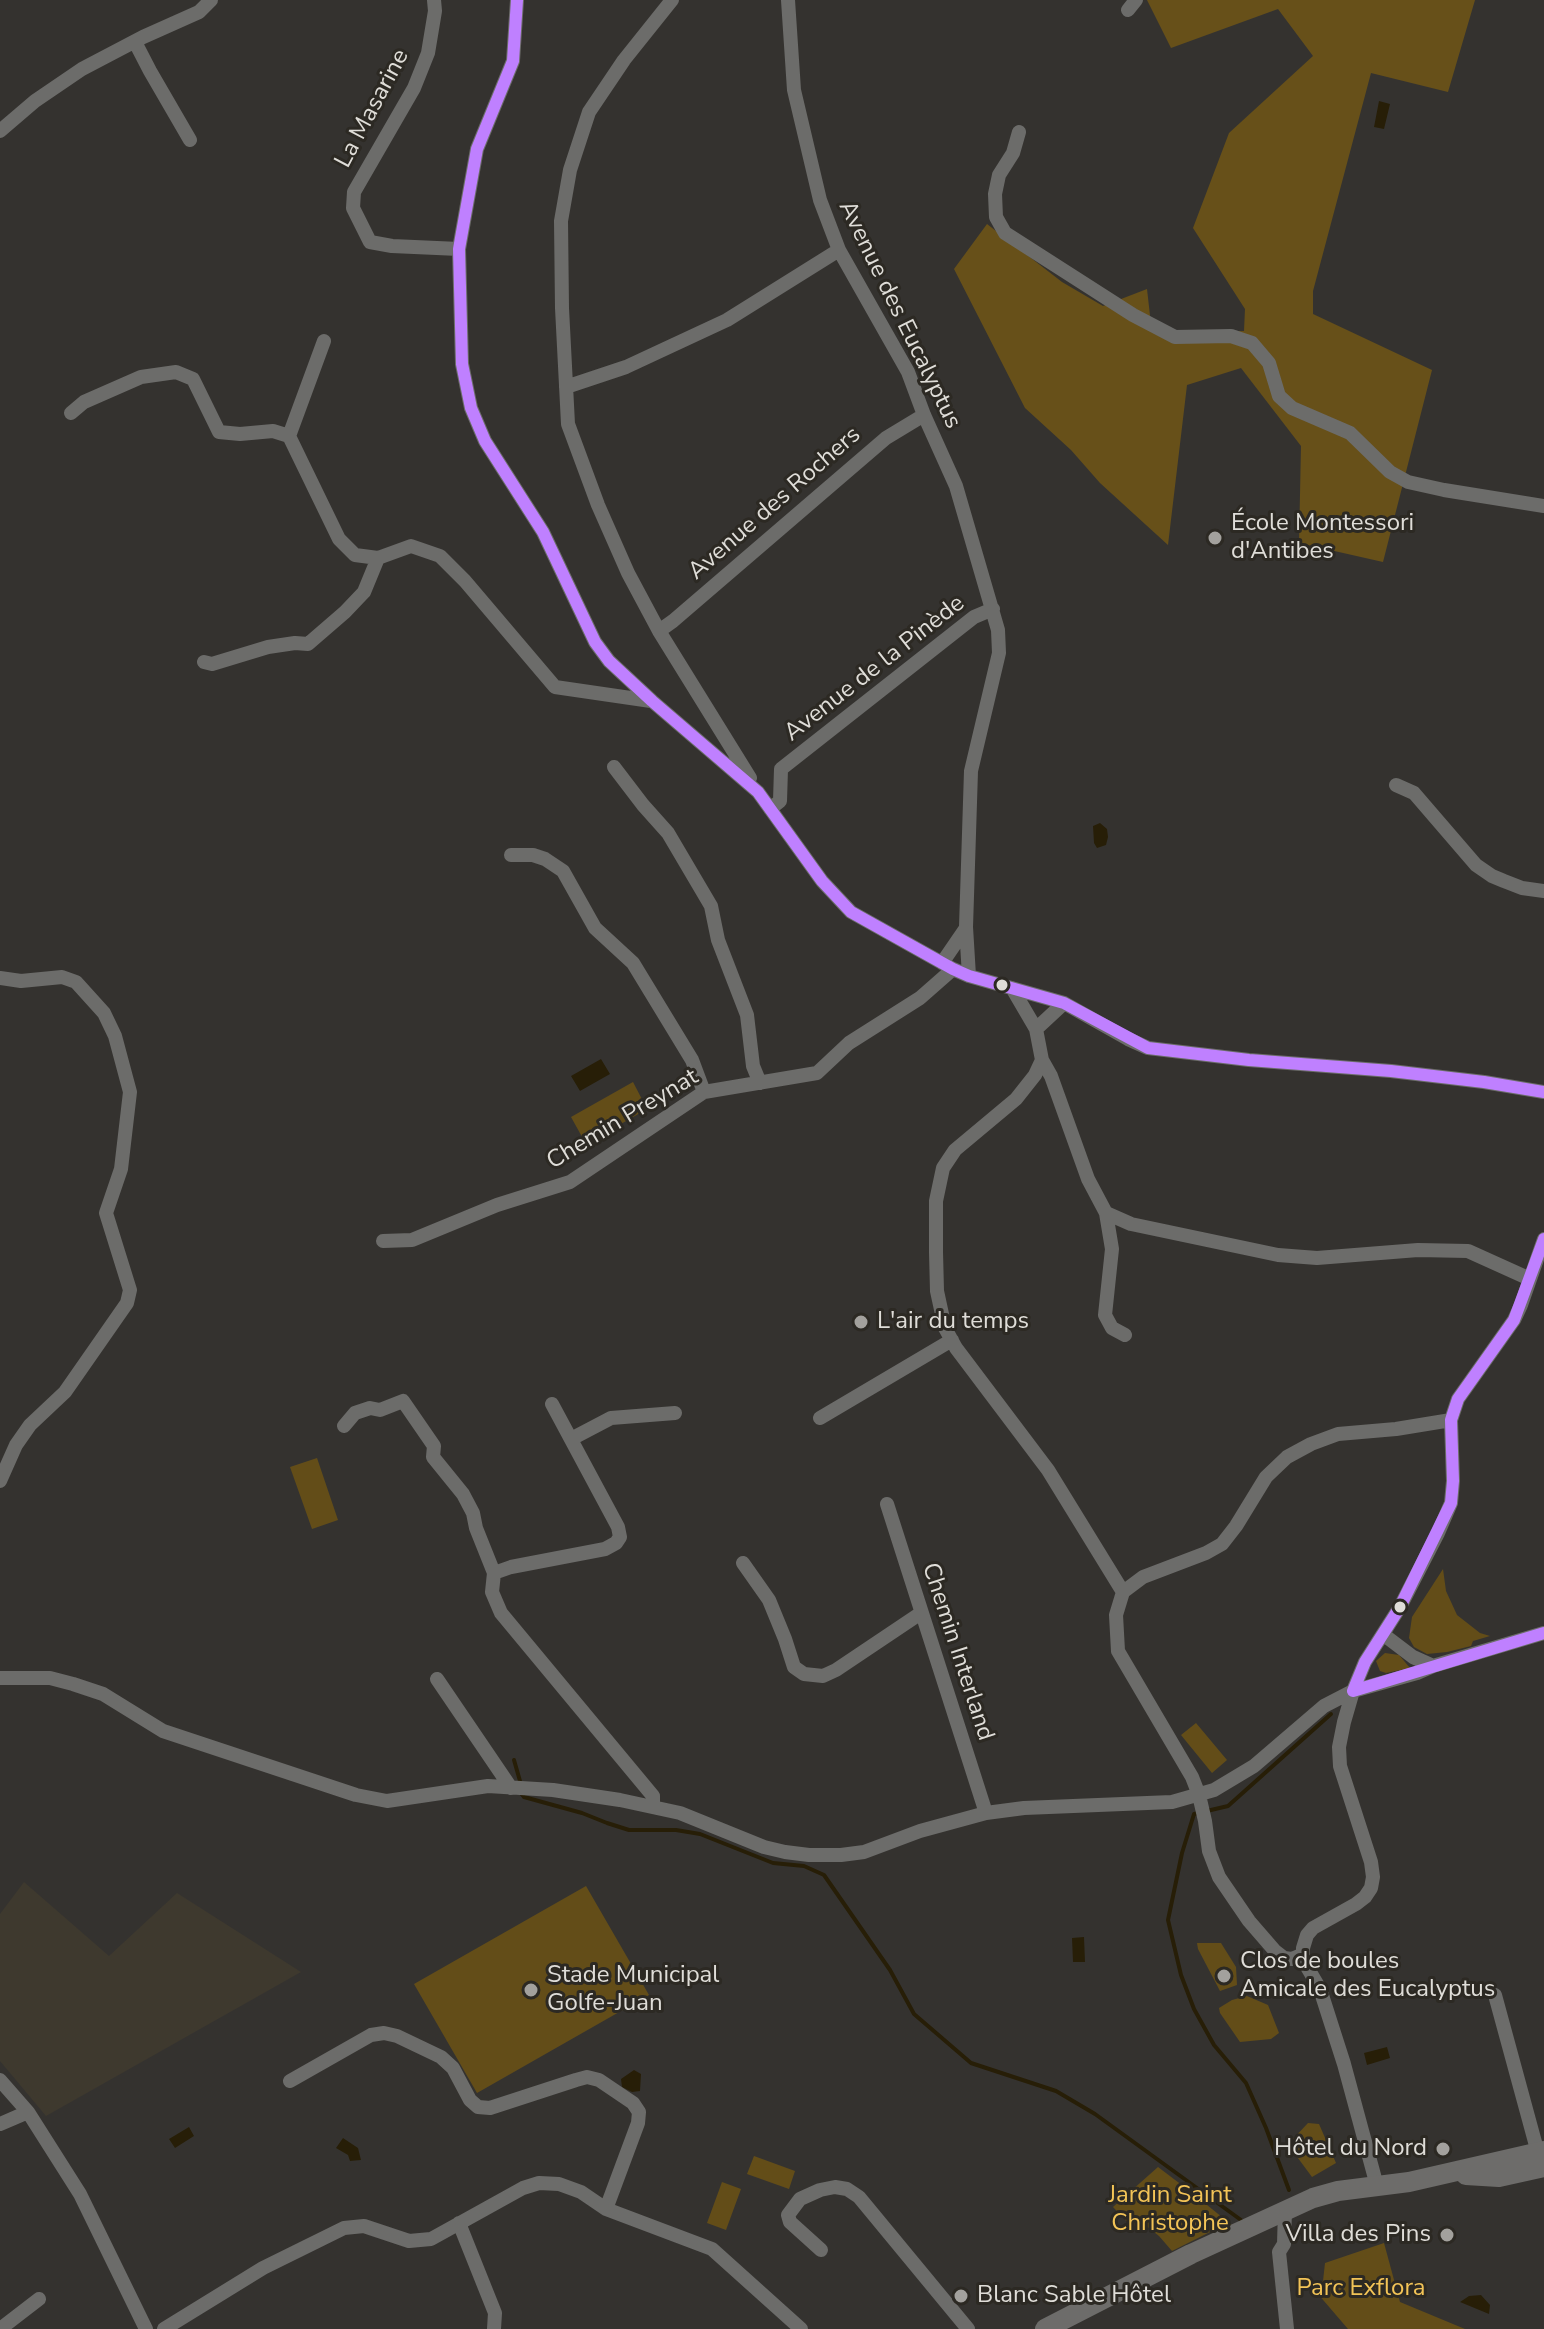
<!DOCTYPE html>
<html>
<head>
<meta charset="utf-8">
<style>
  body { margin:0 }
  canvas { display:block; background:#34322f }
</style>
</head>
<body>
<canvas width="1544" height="2329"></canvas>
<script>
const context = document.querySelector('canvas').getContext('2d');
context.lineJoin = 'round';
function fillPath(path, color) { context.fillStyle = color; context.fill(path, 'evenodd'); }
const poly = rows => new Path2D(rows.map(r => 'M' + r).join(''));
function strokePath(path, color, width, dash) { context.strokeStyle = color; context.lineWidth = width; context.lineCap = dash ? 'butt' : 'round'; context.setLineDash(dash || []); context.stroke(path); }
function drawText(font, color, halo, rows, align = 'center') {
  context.font = font + ' "Nunito Sans",sans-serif'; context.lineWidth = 6; context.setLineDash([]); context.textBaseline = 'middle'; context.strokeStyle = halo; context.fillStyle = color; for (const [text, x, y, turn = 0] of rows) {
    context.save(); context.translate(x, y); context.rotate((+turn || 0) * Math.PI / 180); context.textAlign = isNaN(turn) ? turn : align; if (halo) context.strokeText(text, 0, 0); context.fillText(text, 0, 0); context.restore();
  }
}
const built = poly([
  [24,1882,109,1956,177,1893,301,1972,46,2116,0,2061,0,1914]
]);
const green = poly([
  [633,1082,647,1109,586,1144,571,1117],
  [317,1458,338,1520,312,1529,290,1467],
  [1443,1569,1446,1591,1457,1615,1480,1633,1490,1636,1473,1641,1471,1646,1447,1652,1427,1654,1414,1647,1409,1638,1412,1617],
  [1385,1653,1399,1655,1410,1668,1386,1673,1380,1671,1376,1661],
  [1196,1723,1227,1760,1212,1773,1181,1735],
  [586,1886,649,1995,477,2093,414,1984],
  [1197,1943,1221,1943,1236,1967,1237,1985,1220,1991,1198,1949],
  [1247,1996,1268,2005,1279,2033,1271,2039,1240,2042,1220,2013,1219,2008,1232,2000],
  [1308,2123,1319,2124,1336,2163,1312,2177,1292,2150,1292,2140],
  [754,2156,795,2171,789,2189,747,2174],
  [1158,2167,1191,2192,1233,2226,1210,2232,1172,2251,1159,2236,1145,2225,1131,2226,1113,2207],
  [722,2182,741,2189,726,2230,707,2223],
  [1384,2243,1400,2302,1465,2329,1348,2329,1312,2287,1323,2281,1325,2263]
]);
const forest = poly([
  [1147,0,1475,0,1448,92,1371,73,1313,291,1313,314,1432,370,1383,562,1299,543,1301,446,1241,368,1187,385,1168,545,1100,483,1071,450,1025,408,954,269,987,224,1062,282,1103,306,1147,289,1152,333,1244,331,1245,309,1193,228,1229,133,1313,56,1278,9,1171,48]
]);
const water = poly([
  [1379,101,1390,104,1384,129,1374,127],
  [1100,823,1107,829,1108,837,1106,845,1097,848,1094,843,1093,826],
  [601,1059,610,1074,580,1091,571,1076],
  [1084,1937,1085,1962,1073,1962,1072,1938],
  [1387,2047,1390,2058,1367,2065,1364,2053],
  [634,2070,641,2074,640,2091,632,2092,622,2087,621,2079],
  [189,2127,194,2136,175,2148,169,2139],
  [343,2138,358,2148,361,2160,350,2161,348,2155,336,2148],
  [1481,2295,1490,2305,1489,2314,1460,2302,1469,2296]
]);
const stream = poly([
  [514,1760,520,1781],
  [521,1793,524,1797,582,1813,607,1823,629,1830,676,1830,700,1834,773,1863,804,1866,824,1875,890,1970,914,2014,971,2063,1056,2091,1095,2114,1241,2220],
  [1289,2190,1266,2128,1246,2083,1214,2045,1194,2009,1181,1975,1168,1920,1182,1853,1194,1814,1228,1806,1331,1714]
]);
const minor = poly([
  [434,0,435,11,428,53,414,88,354,192,353,208,370,242,392,246,459,249],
  [517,0,513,61,477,149,459,249,462,364,471,408,485,441,543,532,595,642,609,661,652,701,758,792,822,881,851,912,953,969,969,976,1064,1003,1128,1039,1148,1048,1249,1060,1391,1071,1484,1082,1544,1092],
  [672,0,624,60,589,112,570,170,561,221,562,308,568,424,598,505,628,573,659,631,750,778],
  [788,0,794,90,820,200,839,250,908,372,924,415,956,486,998,630,999,653,971,771,966,927,969,976],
  [1128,10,1136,0],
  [135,42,150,71,190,140],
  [0,131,35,101,82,69,143,37,199,12,211,0],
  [1019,132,1013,153,999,175,995,194,996,217,1005,233,1133,315,1175,337,1231,336,1252,343,1269,363,1279,396,1292,408,1350,433,1390,472,1408,482,1444,490,1544,506],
  [324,341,289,436,339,539,355,555,378,558,411,546,440,556,465,581,555,687,651,701],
  [566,387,626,367,727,320,839,250],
  [71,413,84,402,141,377,176,372,193,379,219,432,240,434,273,431,289,436],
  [659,631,673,621,886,438,924,415],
  [204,662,212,664,268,647,295,643,308,644,345,612,364,592,378,558],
  [614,767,643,805,668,833,711,906,718,940,747,1015,753,1066,760,1083],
  [1396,785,1414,793,1476,865,1492,876,1504,881,1522,888,1544,891],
  [770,809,780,801,781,769,974,617,993,609],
  [511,855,533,855,545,859,563,871,595,928,633,963,692,1060,704,1092],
  [942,963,966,928],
  [0,978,21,981,62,977,76,982,104,1013,115,1036,130,1092,121,1169,106,1213,130,1290,127,1303,65,1392,30,1425,16,1445,0,1481],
  [1012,988,1036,1029,1042,1060,1051,1076,1088,1179,1106,1213,1112,1249,1105,1315,1112,1328,1125,1335],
  [1036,1029,1064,1003],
  [1042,1060,1035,1075,1016,1099,955,1150,943,1168,936,1201,936,1252,937,1291,945,1328,956,1348,1048,1470,1123,1592,1116,1615,1118,1651,1192,1777,1199,1795,1205,1821,1209,1851,1219,1877,1249,1921,1275,1951,1284,1958,1292,1959,1303,1954],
  [1106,1213,1131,1224,1278,1255,1317,1258,1418,1250,1468,1251,1530,1279],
  [383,1241,412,1240,497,1205,570,1182,704,1092,817,1073,849,1043,920,998,953,969],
  [820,1418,952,1340],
  [344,1426,355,1413,370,1408,380,1410,403,1401,434,1446,433,1457,463,1494,473,1513,476,1528,494,1573,492,1592,501,1613,653,1796,653,1806],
  [571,1439,611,1418,675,1413],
  [887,1504,986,1813],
  [743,1563,769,1600,785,1639,794,1667,804,1674,823,1676,836,1670,921,1613],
  [494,1573,511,1567,605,1549,616,1543,620,1537,618,1527,552,1404],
  [1123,1592,1143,1577,1206,1553,1222,1544,1236,1526,1266,1477,1287,1457,1311,1444,1338,1434,1396,1429,1451,1420],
  [1384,1635,1413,1657,1433,1666],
  [0,1678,50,1678,73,1684,103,1694,163,1731,356,1795,387,1801,488,1786,553,1790,620,1800,680,1813,764,1847,785,1852,809,1855,841,1855,864,1852,920,1831,986,1813,1024,1808,1172,1802,1214,1790,1254,1766,1324,1706,1353,1691,1417,1673,1433,1666,1544,1633],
  [437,1679,511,1788],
  [1495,1995,1538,2153],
  [0,2080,28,2112,80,2194,146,2329],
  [290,2081,371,2035,384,2033,397,2036,441,2057,453,2068,470,2100,478,2107,490,2108,576,2080,587,2077,599,2080,633,2103,639,2112,638,2123,606,2209],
  [0,2124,28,2112],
  [1377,2186,1344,2064,1320,1989,1303,1960,1303,1948,1307,1935,1313,1928,1356,1904,1365,1897,1371,1888,1373,1877,1371,1862,1340,1766,1339,1747,1344,1722,1353,1691,1365,1662,1400,1607,1438,1533,1451,1503,1453,1481,1451,1420,1458,1399,1514,1320,1521,1305,1544,1239],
  [1285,2210,1284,2244,1279,2252,1287,2329],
  [459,2223,495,2313,494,2329],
  [821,2250,790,2222,788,2215,800,2199,820,2190,835,2187,847,2189,859,2197,968,2329],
  [0,2329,39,2299],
  [164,2329,263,2268,344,2228,364,2226,409,2241,431,2239,523,2188,539,2183,559,2184,581,2192,606,2209,712,2249,801,2329]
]);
const primary = poly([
  [1466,2175,1499,2177,1544,2167],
  [1045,2329,1191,2254,1313,2198,1338,2191,1409,2182,1544,2151]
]);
const bus1 = poly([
  [517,0,513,61,477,149,459,249,462,364,471,408,485,441,543,532,595,642,609,661,652,701,758,792,822,881,851,912,953,969,969,976,1064,1003,1148,1048,1249,1060,1391,1071,1484,1082,1544,1092],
  [1353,1691,1365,1662,1400,1607,1451,1503,1453,1481,1451,1420,1458,1399,1514,1320,1544,1239],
  [1353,1691,1544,1633]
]);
const markers = [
  [1215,538,8,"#a3a19d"],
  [1002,985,7,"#dfddd8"],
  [861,1322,8,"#a3a19d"],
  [1400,1607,7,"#dfddd8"],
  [1224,1976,8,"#a3a19d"],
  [531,1990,8,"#a3a19d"],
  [1443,2149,8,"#a3a19d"],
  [1447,2235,8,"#a3a19d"],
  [961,2296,8,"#a3a19d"]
];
const streetNames = [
  ["La Masarine",373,109,-62],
  ["Avenue des Eucalyptus",899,315,64],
  ["Avenue des Rochers",775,504,-41],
  ["Avenue de la Pinède",875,669,-38],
  ["Chemin Preynat",623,1120,-31],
  ["Chemin Interland",957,1652,72]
];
const poiNames = [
  ["École Montessori",1231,524],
  ["d'Antibes",1231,552],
  ["L'air du temps",877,1322],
  ["Clos de boules",1240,1962],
  ["Amicale des Eucalyptus",1240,1990],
  ["Stade Municipal",547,1976],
  ["Golfe-Juan",547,2004],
  ["Hôtel du Nord",1427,2149,"right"],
  ["Villa des Pins",1431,2235,"right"],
  ["Blanc Sable Hôtel",977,2296]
];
const parkNames = [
  ["Jardin Saint",1170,2196],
  ["Christophe",1170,2224],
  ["Parc Exflora",1361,2289]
];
fillPath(built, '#3e392e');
fillPath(green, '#634d18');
fillPath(forest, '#675019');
fillPath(water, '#271e07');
strokePath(stream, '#271e07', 4);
strokePath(minor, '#6c6c6a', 14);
strokePath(primary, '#6d6c6a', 20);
strokePath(bus1, '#bf80ff', 12);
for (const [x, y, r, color] of markers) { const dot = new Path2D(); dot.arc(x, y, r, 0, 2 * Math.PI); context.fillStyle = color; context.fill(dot); strokePath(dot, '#2c2923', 3); }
drawText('24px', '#dfddd8', '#2c2923', streetNames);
drawText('24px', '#dfddd8', '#2c2923', poiNames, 'left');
drawText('24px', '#f3c457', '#2c2923', parkNames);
</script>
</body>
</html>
